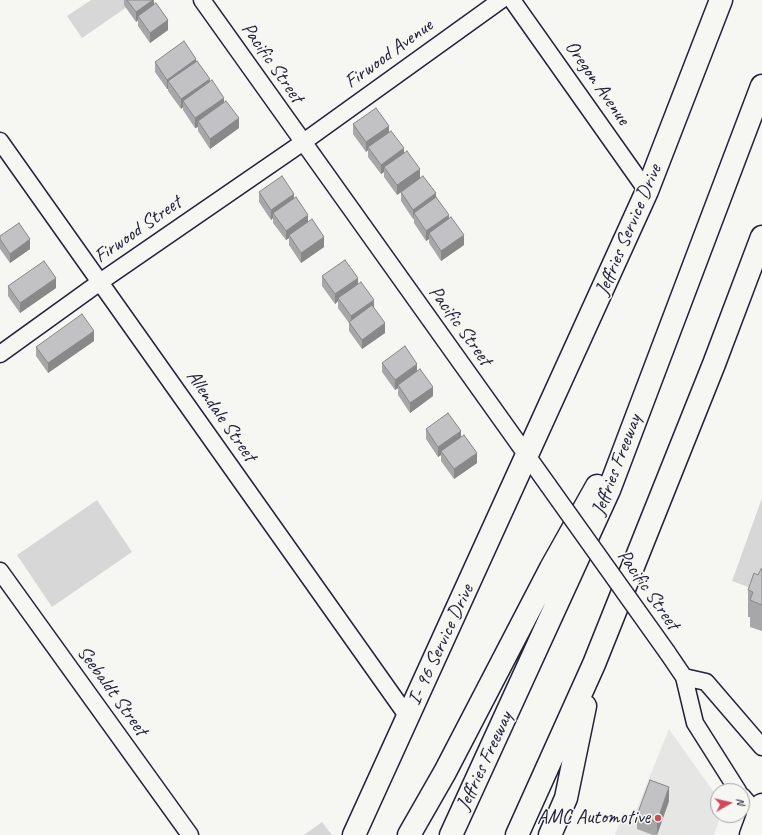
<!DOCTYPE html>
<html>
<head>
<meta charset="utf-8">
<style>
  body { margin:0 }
  #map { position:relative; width:762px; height:835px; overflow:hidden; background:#f6f6f2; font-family:Caveat,sans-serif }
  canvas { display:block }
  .north { position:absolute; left:710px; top:783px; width:40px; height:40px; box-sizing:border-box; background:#f6f6f2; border:1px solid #a1a1a9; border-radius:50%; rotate:82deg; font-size:11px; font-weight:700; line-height:16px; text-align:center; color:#22223b }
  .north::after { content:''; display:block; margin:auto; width:14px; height:18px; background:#d1495b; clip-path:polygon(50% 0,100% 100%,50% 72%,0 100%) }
</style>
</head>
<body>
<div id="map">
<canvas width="762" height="835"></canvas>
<div class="north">N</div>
</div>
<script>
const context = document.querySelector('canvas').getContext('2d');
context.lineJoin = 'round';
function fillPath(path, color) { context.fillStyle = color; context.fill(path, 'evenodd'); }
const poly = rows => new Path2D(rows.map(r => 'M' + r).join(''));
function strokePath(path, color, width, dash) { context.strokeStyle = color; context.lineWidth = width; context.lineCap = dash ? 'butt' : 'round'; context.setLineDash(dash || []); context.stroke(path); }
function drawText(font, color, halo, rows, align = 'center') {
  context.font = font + ' Caveat,sans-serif'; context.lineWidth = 3; context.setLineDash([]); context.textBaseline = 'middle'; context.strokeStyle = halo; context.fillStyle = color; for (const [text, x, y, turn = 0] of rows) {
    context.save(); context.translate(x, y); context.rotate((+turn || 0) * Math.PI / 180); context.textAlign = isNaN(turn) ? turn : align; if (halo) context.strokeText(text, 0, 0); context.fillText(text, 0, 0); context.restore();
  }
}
const built = poly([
  [669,729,718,798,718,815,721,815,714,835,615,835,623,812,631,823]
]);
const green = poly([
  [91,0,137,0,82,38,67,16],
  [762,498,762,592,732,581],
  [97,500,132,552,52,607,17,555],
  [322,822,332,835,304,835]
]);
const street = poly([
  [202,0,548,485],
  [512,0,647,191],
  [0,141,408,717],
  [0,354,100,282,302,143,501,0],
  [0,571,190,835],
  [667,652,684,677,695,723,738,791],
  [684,677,706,682,762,747],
  [742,796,762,819]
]);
const secondary = poly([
  [354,835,647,191,721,0]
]);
const primary = poly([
  [751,835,762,805]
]);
const highway = poly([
  [409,835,445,772,551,568,597,486],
  [451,835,609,490,762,86],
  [517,835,594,664,714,364,762,237],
  [550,835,566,798,585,706]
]);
const streetBridge = poly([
  [548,485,667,652]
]);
const wall = poly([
  [124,0,154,0,154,5,168,30,150,43,138,26,138,20,136,22,124,5],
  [155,62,196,62,224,102,239,128,210,149,198,131,198,127,195,128,183,110,183,107,181,109,168,91,168,89,167,89,155,72],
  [353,124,389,132,420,178,436,197,464,245,441,261,429,243,429,239,426,241,414,223,414,219,413,219,401,201,401,192,397,195,384,177,384,172,381,174,368,157,368,150,366,152,353,134],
  [259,192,294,198,324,247,301,263,289,245,289,238,286,240,273,223,273,218,271,220,259,202],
  [0,236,30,249,10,263,0,249],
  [322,276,358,284,374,308,385,333,362,349,349,331,349,323,338,308,338,301,335,304,322,286],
  [8,286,56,288,20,313,8,296],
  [94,341,48,373,36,356,36,347],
  [382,363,417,371,433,396,410,413,398,395,398,388,395,390,382,372],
  [426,429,461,437,477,463,454,479,441,461,441,455,438,457,426,439],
  [762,569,762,631,750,627,750,617,748,617,748,590],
  [669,801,657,835,653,835,637,829,637,815]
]);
const shadedWall = poly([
  [153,0,154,0,154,9,138,16,138,20,136,22,136,12],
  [168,20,168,30,150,43,150,33],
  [196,59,196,69,168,81,168,89,167,89,167,80],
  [210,79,210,88,183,101,183,107,181,109,181,99],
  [224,98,224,108,198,121,198,127,195,128,195,118],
  [239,118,239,128,210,149,210,139],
  [389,126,389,136,368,147,368,150,366,152,366,142],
  [404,148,404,158,384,167,384,172,381,174,381,165],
  [420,169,420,179,397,195,397,185],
  [436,193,436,203,414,213,413,219,413,210],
  [294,194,294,203,273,213,273,218,271,220,271,210],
  [308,215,308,224,289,235,289,238,286,240,286,231],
  [449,215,449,225,429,233,429,239,426,241,426,231],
  [464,235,464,245,441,261,441,251],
  [324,237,324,247,301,263,301,253],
  [30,239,30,249,10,263,10,254],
  [56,278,56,288,20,313,20,303],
  [358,278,358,287,338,298,338,301,335,304,335,294],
  [374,300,374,310,351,324,351,316],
  [385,323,385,333,362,349,362,340],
  [94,331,94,341,48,373,48,363],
  [417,364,417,374,398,385,398,388,395,390,395,380],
  [433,387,433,396,410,413,410,403],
  [461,431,461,441,441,451,441,455,438,457,438,447],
  [477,453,477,463,454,479,454,469],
  [669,787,669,801,657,835,657,822]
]);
const building = poly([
  [127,0,153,0,136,12,127,0],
  [156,3,168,20,150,33,138,16,156,3],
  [184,41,196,59,167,80,155,62,184,41],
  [197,61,210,79,181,99,168,81,197,61],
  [212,80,224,98,195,118,183,101,212,80],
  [226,101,239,118,210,139,198,121,226,101],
  [376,108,389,126,366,142,353,124,376,108],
  [391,131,404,148,381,165,368,147,391,131],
  [407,151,420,169,397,185,384,167,407,151],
  [282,176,294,194,271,210,259,192,282,176],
  [423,176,436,193,413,210,401,192,423,176],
  [296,197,308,215,286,231,273,213,296,197],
  [436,197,449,215,426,231,414,213,436,197],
  [451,217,464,235,441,251,429,233,451,217],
  [312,219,324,237,301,253,289,235,312,219],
  [19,223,30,239,10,254,0,239,0,236,19,223],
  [345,260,358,278,335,294,322,276,345,260],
  [44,261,56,278,20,303,8,286,44,261],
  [361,282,374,300,351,316,338,298,361,282],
  [372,305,385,323,362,340,349,322,372,305],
  [82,314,94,331,48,363,36,347,82,314],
  [405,346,417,364,395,380,382,363,405,346],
  [420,369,433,387,410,403,398,385,420,369],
  [448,413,461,431,438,447,426,429,448,413],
  [464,435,477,453,454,469,441,451,464,435],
  [761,569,762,569,762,605,750,600,753,592,748,590,754,573,758,575,761,569],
  [650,780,669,787,657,822,637,815,650,780]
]);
const markers = [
  [658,818,4,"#d1495b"]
];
const streetNames = [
  ["Firwood Avenue",389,54,-36],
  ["Pacific Street",272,63,55],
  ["Oregon Avenue",597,83,55],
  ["Firwood Street",138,230,-35],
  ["Jeffries Service Drive",629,230,-67],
  ["Pacific Street",460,326,54],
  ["Allendale Street",221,416,55],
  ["Jeffries Freeway",617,465,-69],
  ["Pacific Street",648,590,55],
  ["I- 96 Service Drive",441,645,-65],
  ["Seebaldt Street",112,691,54],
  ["Jeffries Freeway",485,761,-65]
];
const poiNames = [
  ["AMC Automotive",650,818]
];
fillPath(built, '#e6e6e4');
fillPath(green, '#d7d7d7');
strokePath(street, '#22223b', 19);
strokePath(secondary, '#22223b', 25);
strokePath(primary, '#22223b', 25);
strokePath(highway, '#22223b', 25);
strokePath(street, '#f6f6f2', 16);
strokePath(secondary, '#f6f6f2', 22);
strokePath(primary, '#f6f6f2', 22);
strokePath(highway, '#f6f6f2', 22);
strokePath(streetBridge, '#22223b', 19, []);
strokePath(streetBridge, '#f6f6f2', 16);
fillPath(wall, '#a7a7a9');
fillPath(shadedWall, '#888889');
fillPath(building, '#c2c2c4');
strokePath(building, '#888889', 1);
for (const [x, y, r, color] of markers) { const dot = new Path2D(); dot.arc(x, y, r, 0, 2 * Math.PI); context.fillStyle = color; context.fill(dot); strokePath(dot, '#f6f6f2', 1.5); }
drawText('20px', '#22223b', '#f6f6f2', streetNames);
drawText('20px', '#22223b', '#f6f6f2', poiNames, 'right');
</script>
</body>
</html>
